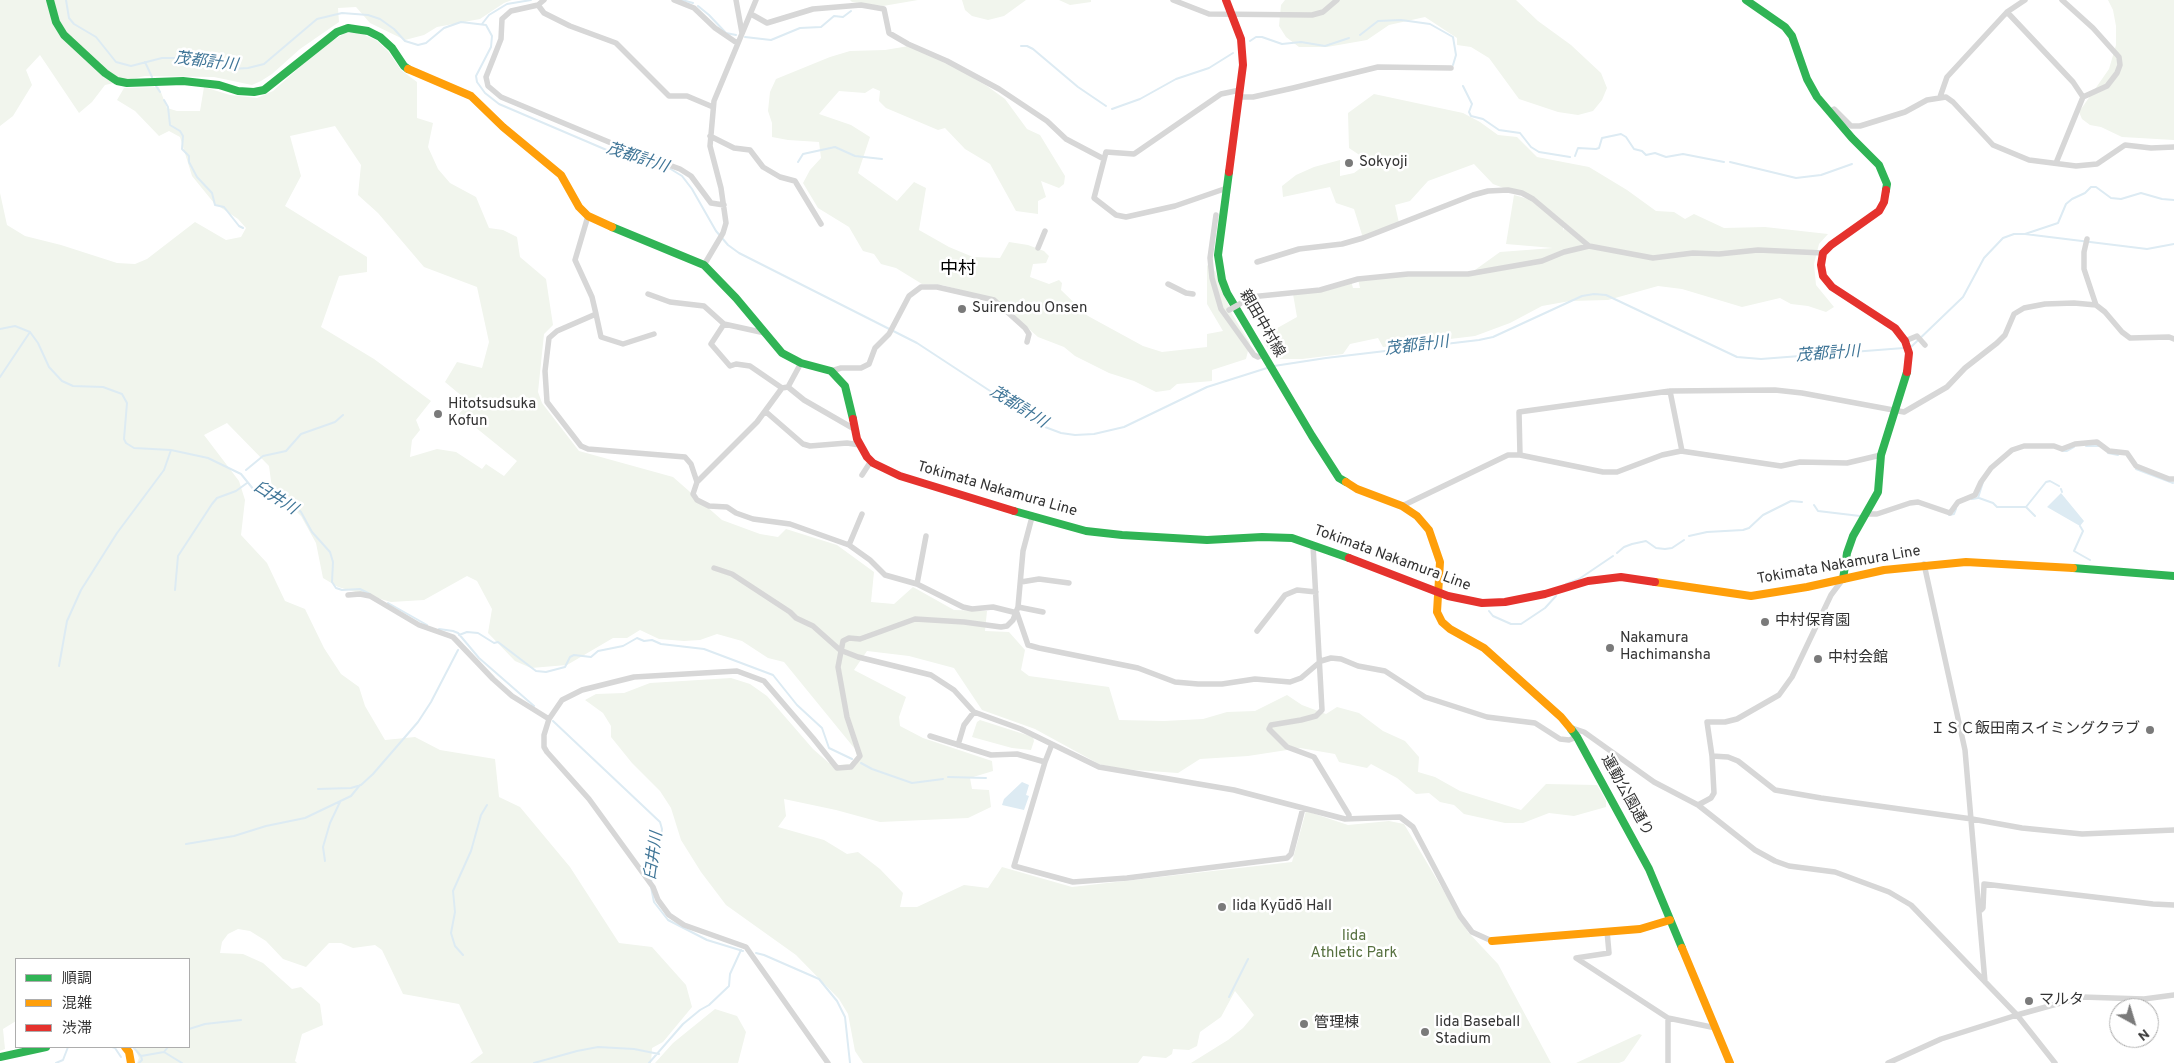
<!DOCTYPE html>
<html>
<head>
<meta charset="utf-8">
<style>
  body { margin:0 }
  #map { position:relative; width:2174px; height:1063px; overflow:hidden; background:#fff; font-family:Overpass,"Noto Sans JP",sans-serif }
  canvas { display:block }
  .legend { position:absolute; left:15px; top:958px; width:175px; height:90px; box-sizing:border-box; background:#fff; border:1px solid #adadad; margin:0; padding:6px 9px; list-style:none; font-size:15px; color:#333 }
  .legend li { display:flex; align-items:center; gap:10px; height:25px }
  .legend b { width:25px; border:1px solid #adadad }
  .north { position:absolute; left:2109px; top:998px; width:50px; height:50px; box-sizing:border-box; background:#fff; border:1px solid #adadad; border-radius:50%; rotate:141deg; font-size:14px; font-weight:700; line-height:20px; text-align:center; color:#333 }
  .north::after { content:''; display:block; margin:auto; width:18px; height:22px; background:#7a7a7a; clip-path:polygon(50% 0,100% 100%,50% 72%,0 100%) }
</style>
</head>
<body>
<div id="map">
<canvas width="2174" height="1063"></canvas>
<ul class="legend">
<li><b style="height:6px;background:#30b455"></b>順調</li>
<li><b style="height:6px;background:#ff9f0a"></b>混雑</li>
<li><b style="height:6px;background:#e5322d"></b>渋滞</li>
</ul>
<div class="north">N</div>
</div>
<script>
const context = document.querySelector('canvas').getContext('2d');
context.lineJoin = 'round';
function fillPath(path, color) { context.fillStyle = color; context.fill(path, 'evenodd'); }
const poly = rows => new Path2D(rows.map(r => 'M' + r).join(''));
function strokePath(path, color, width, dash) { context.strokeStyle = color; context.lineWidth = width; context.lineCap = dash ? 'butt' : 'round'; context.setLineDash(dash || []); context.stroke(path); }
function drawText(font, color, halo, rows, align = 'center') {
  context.font = font + ' Overpass,"Noto Sans JP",sans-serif'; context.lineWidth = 5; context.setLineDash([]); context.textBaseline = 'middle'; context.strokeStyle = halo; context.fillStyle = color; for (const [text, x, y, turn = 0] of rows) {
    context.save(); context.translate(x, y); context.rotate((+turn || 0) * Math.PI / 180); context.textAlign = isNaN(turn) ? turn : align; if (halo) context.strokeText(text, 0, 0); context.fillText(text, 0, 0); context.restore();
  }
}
const green = poly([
  [0,0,512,0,504,3,480,19,437,27,424,35,405,40,370,23,356,7,338,8,339,22,300,49,272,74,261,81,252,85,214,77,145,76,105,85,92,102,79,113,40,55,26,70,32,85,13,116,0,126],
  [850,0,918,0,883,6,852,2],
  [962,0,1026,0,1004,16,988,20,972,16,965,10],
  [1059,0,1091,0,1091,2,1070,5],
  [1285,0,1516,0,1538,21,1571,45,1601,73,1607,88,1602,100,1593,111,1578,115,1558,112,1519,99,1489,58,1471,47,1457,45,1457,38,1425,17,1389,25,1367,40,1327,47,1299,47,1286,37,1279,26,1281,5],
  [2108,0,2174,0,2174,140,2122,137,2101,127,2090,125,2082,119,2079,112,2109,69,2116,45,2116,26,2113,10],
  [345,33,360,33,376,40,388,51,401,70,417,82,417,118,433,123,428,147,438,169,450,183,476,197,489,228,503,230,517,237,520,257,546,279,553,325,544,334,538,392,542,403,579,451,673,477,722,520,760,534,778,537,786,529,837,545,874,572,871,602,894,604,913,587,954,610,987,611,985,631,1009,632,1025,650,1021,670,1029,676,1109,687,1119,720,1164,721,1203,719,1227,712,1255,711,1287,695,1302,705,1326,714,1337,707,1359,713,1383,731,1405,741,1419,757,1418,772,1435,777,1460,791,1521,810,1546,784,1597,785,1606,801,1606,807,1574,816,1549,813,1523,823,1505,823,1464,814,1454,805,1440,802,1429,793,1416,794,1397,778,1371,764,1367,768,1339,762,1335,754,1300,748,1248,756,1200,759,1178,773,1121,769,1099,764,1035,729,982,710,954,668,909,656,867,651,854,670,906,697,899,717,900,726,923,738,992,761,993,771,970,778,972,789,989,790,991,807,968,818,880,822,836,810,784,799,786,816,778,827,824,840,847,854,858,852,880,869,903,893,900,907,917,907,964,885,988,888,1002,867,1072,887,1292,862,1306,811,1348,825,1389,821,1404,824,1468,932,1498,964,1551,1063,1191,1063,1228,1040,1243,1028,1254,1015,1235,991,1221,1017,1200,1032,1197,1046,1189,1050,1173,1049,1172,1054,1166,1058,1143,1056,1138,1063,863,1063,855,1051,848,1014,839,999,796,955,726,905,701,872,681,840,671,808,660,791,632,763,611,737,611,726,603,713,585,700,596,694,624,693,650,683,731,678,750,684,767,696,813,749,829,763,840,765,850,764,857,756,855,749,784,662,768,658,742,641,717,634,700,640,684,641,659,639,640,630,627,638,613,638,567,665,531,668,515,661,488,633,492,609,477,581,467,576,424,600,391,602,338,587,323,578,316,543,301,516,272,488,269,466,227,423,204,435,239,481,245,500,241,535,267,563,285,601,305,609,324,648,341,674,359,687,365,706,385,740,415,737,440,750,495,759,499,797,520,807,570,867,619,943,652,947,686,985,692,1007,663,1042,652,1048,651,1063,470,1063,483,1053,459,1004,403,994,382,950,375,945,353,948,341,943,329,943,306,967,283,959,266,941,250,931,238,929,228,934,222,942,220,953,243,954,263,963,292,989,301,987,320,1004,323,1025,302,1034,295,1061,297,1063,137,1063,139,1058,134,1047,189,1047,189,959,16,959,16,1021,3,1029,5,1049,0,1051,0,193,7,225,25,236,61,245,117,263,135,264,147,259,195,222,226,240,241,237,246,228,238,219,214,203,192,176,180,137,169,131,159,136,135,111,117,100,124,88,159,87,167,108,177,111,200,111,204,87,230,95,257,98,273,91,321,48],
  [335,126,361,165,358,195,378,213,424,267,477,287,489,342,482,368,457,362,445,382,469,402,459,414,517,461,504,476,486,464,482,469,456,452,437,449,410,457,412,440,420,430,416,420,431,401,374,359,321,327,339,276,367,272,367,257,285,206,301,176,290,136],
  [909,46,956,68,987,86,1005,99,1027,129,1040,135,1065,176,1064,184,1059,188,1041,181,1046,197,1038,201,1038,214,1016,211,990,164,965,149,945,128,938,130,886,108,879,101,880,91,873,88,865,93,839,91,819,114,851,125,870,137,858,173,897,201,914,182,926,188,919,230,949,247,973,257,1000,258,1009,242,1028,245,1044,251,1049,256,1046,263,1033,264,1030,277,1049,284,1059,280,1062,283,1061,290,1088,316,1143,346,1162,352,1207,347,1207,334,1223,331,1207,304,1207,265,1215,271,1232,314,1250,343,1246,359,1212,370,1212,381,1177,384,1170,390,1156,392,1134,381,1109,373,1075,356,1064,347,1038,337,995,299,942,285,922,284,896,268,881,264,874,254,863,251,849,227,818,208,803,183,810,170,821,158,819,142,788,140,772,137,772,123,768,111,770,92,776,79,830,57,850,51,885,50],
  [1374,94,1463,113,1480,122,1498,135,1517,137,1537,157,1589,167,1627,190,1656,211,1674,212,1685,219,1694,214,1724,228,1765,227,1828,234,1819,244,1814,264,1816,285,1834,307,1826,312,1808,306,1791,304,1780,298,1742,307,1682,289,1658,286,1608,300,1570,301,1542,306,1510,323,1475,336,1383,347,1378,338,1350,344,1343,354,1302,359,1277,359,1264,343,1272,331,1297,317,1293,294,1351,281,1353,288,1360,288,1358,279,1404,275,1468,275,1500,252,1553,248,1506,244,1514,195,1532,200,1563,227,1563,231,1565,225,1533,199,1493,184,1474,164,1428,181,1410,201,1395,205,1399,223,1363,238,1354,209,1336,203,1330,187,1283,197,1282,186,1296,175,1314,167,1340,160,1340,176,1354,173,1365,165,1364,158,1349,148,1348,113],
  [980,720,1033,737,1034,741,1031,750,1012,748,972,737,977,722],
  [715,1009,737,1016,746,1032,738,1063,655,1063,673,1043],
  [1639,1034,1642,1035,1624,1061,1619,1063,1576,1063]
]);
const water = poly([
  [2061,493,2084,521,2080,526,2047,507],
  [1022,782,1029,785,1026,795,1029,796,1024,810,1002,805,1004,799]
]);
const stream = poly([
  [66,0,69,18,74,24,96,37,116,62,131,66,162,58,182,58,202,61,232,69,248,68,264,64,317,19,342,13,368,15,380,19,394,29,405,41,418,45,426,43,444,28,461,22,486,25,492,36,491,47,476,76,477,82,485,93,499,104,616,154,669,168,682,176,692,189,716,231,728,245,739,253,917,343,1045,427,1061,433,1075,435,1094,434,1124,427,1207,387,1267,368],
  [682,0,693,3],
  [698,6,709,15,726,33,736,35],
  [482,24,489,15,507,4,531,0],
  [1360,35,1378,21,1401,20,1430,24,1453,37,1456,55,1453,65],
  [745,37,771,40,800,28,821,27,834,16,843,17,851,11],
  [1250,41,1256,37,1262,37,1282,44,1301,42,1325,46,1349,38],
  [1021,46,1027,46,1033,49,1078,87,1106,106],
  [145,62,152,77],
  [156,86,160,92],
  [1463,86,1472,104,1469,112,1471,116,1483,119,1499,130,1520,133,1531,147,1539,152,1570,157],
  [164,100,168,107,170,125,180,131,183,136,182,149,189,156,189,162,197,177,212,193,215,205,224,207,239,226,243,228],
  [1112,109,1140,99,1176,79,1209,68,1233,53],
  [1575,156,1578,148,1596,149,1599,148,1602,138,1621,134,1626,137,1634,149,1642,151,1646,155,1655,153,1666,157,1683,154,1724,162],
  [798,162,803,154,835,147,855,156,882,159],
  [1730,162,1796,178,1821,175,1852,164],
  [2025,234,2058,223,2066,204,2072,199,2085,193,2091,187,2096,187,2111,198,2121,199,2141,193,2162,199,2174,200],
  [0,329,15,326,30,332,38,343,49,367,62,381,73,386,103,387,122,394,127,403,124,439,126,443,134,448,171,450,208,458,241,474,254,490,297,508,301,512,312,532,330,552,333,562,332,582,336,588,342,590,360,589,370,594],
  [1908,347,1912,346,1963,297,1984,258,2003,238,2014,234,2025,234,2147,249,2174,244],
  [1274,366,1326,358,1479,340,1493,337,1582,296,1594,294,1606,295,1737,357,1761,359,1904,348],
  [0,377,30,332],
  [2086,446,2099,446],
  [2063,451,2067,451,2074,447],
  [2108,453,2118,455],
  [2136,469,2173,483],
  [246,470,263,456,286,451,301,434,335,422,343,415],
  [2061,489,2062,492],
  [1979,498,1993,503,1997,507,2026,507,2046,482,2050,481,2059,486],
  [1972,499,1978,498,1983,482],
  [1814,505,1818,511,1860,516],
  [2026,507,2035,516],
  [1949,515,1954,514,1956,509],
  [2080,526,2083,531,2074,551,2090,560],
  [1689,536,1707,532,1743,530,1749,528,1763,515,1791,501,1802,502],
  [1617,553,1624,547,1632,544,1646,541,1656,548,1665,549,1672,548,1684,540],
  [1566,584,1579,579,1613,556],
  [175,590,178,556,212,504,217,498,236,491,247,483],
  [388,603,427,625],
  [1489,611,1493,616,1511,624,1521,624,1545,608,1556,596],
  [439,629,453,631,458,633,479,658,534,706],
  [459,635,467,632,478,633,494,643,498,642,536,671,546,672,565,667,570,657,574,655,591,657,598,651,623,646,637,638,644,641,652,640,661,644,704,649,773,675,797,705,822,728,829,748,852,759],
  [59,666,67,621,81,590,117,533,164,470,171,450],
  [553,721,660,822,662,829,660,844,651,882],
  [861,763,872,769,912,783,943,779],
  [948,777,986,778],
  [318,789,351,788,361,785,373,774,418,722,431,702,458,650],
  [186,844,234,836,266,826,305,818,351,796,360,785],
  [325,861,323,847,330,823,340,802],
  [651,887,654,902,668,920,707,940,743,951],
  [756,953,764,955,819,979,837,1001,845,1017,850,1063],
  [463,955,455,946,451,933,455,912,453,891,471,851,481,815,487,805],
  [1229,997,1248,959],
  [189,1029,205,1024,241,1020],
  [112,1047,115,1048,121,1057],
  [133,1047,141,1056,142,1060,139,1063],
  [164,1052,168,1047],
  [141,1056,164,1052,182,1063],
  [56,1063,63,1060,68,1047],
  [534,1063,577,1051,598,1047,634,1049,659,1054],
  [649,1063,683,1024,700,1010,709,1005,729,986,730,974,741,950]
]);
const street = poly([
  [544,0,538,5,511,11,502,19,501,39,486,77,488,86,501,97,628,150,680,169,691,176,711,203,724,205],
  [674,0,694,8,715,28,737,43],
  [736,0,742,33],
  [1173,0,1209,14,1312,15,1323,12,1337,0],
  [2062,0,2093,28,2119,57,2120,65,2117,73,2107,86,2083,97],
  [538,5,544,13,570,26,616,43,669,96,687,96,713,107],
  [2007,12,2073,82,2083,97],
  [751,14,767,23,813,9,861,5,884,9,889,33,908,44,947,61,999,89,1047,121,1066,139,1104,159],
  [1239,97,1253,97,1293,88,1378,67,1451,68],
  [1940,97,1947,77,2007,12,2025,0],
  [1829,112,1834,109,1851,126,1860,126,1905,112,1927,100,1946,97,1953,102,1993,145,2029,160,2076,166,2097,164,2125,145,2151,148,2174,147],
  [710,136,734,148,750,150,763,167,780,177,795,181,821,224],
  [2056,163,2083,97],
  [1227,188,1175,206,1126,217,1116,215,1094,198,1106,152,1134,154,1221,94,1240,90],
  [1216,215,1210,258,1212,278,1221,309,1254,355,1258,357,1263,355],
  [588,216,575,260,592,297,596,314,557,331,549,338,545,371,547,402,581,446,588,449,685,457,691,464,697,482],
  [2087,239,2084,252,2084,269,2096,305],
  [1038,248,1045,231],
  [1257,262,1299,249,1342,244,1363,238,1473,195,1488,191,1508,190,1522,193,1533,199,1589,246],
  [704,265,723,233,726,223,721,188,710,146,714,101,756,0],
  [1168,284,1186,293,1193,294],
  [648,294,670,302,704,306,724,324,765,333],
  [1238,305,1250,297,1320,290,1358,279,1408,274,1468,274,1542,261,1564,252,1589,246,1653,258,1693,253,1719,254,1758,250,1823,253],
  [596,314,601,337,623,344,654,334],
  [724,324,711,344,730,366,736,364,750,366,782,388],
  [1905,341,1917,336,1925,345],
  [801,363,788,387,782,388,757,422,697,482,693,494,697,500,709,506,727,507,736,513,753,519,790,524,849,545,870,560,885,575,917,584,963,607,972,609,993,607,1017,613,1028,645,1039,648,1138,668,1175,682,1198,684,1222,684,1255,679,1290,682,1301,678,1321,661,1331,658,1341,659,1358,666,1385,671,1425,697,1487,717,1535,723,1560,739,1569,740,1577,737],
  [831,371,841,368,861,368,869,364,875,348,889,334,909,296,921,287,937,287,994,300,1025,328,1029,334,1027,342],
  [788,387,804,400,856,430],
  [1670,391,1682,451],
  [765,411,803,444,810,446,847,443,860,445],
  [1520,455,1519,412,1670,391,1775,390,1802,393,1904,412,1947,387,1965,368,1997,343,2005,335,2014,314,2024,308,2045,304,2074,303,2096,305,2105,312,2122,332,2130,338,2169,337,2174,339],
  [862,475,871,461],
  [1402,506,1508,455,1520,455,1603,472,1617,472,1662,455,1681,451,1781,466,1800,462,1847,463,1881,455],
  [1867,514,1877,514,1910,503,1918,502,1950,513,1958,502,1975,495,1981,482,1991,468,2012,450,2024,446,2054,446,2062,449,2075,444,2097,442,2109,451,2127,453,2136,466,2169,479,2174,479],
  [849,545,862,514],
  [1313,545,1322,710,1316,716,1301,720,1271,725,1269,729,1287,747,1314,757,1349,815,1349,819],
  [1924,564,1965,750,1985,982],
  [714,568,732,574,790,612,796,618,813,626,840,650,858,657,931,675,954,690,974,712,1021,729,1099,767,1234,790,1345,819,1400,817,1413,827,1460,916,1472,932,1492,941],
  [1021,582,1039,579,1069,583],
  [917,584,926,536],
  [348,595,360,594,370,596,419,625,453,637,493,679,512,696,549,719],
  [1018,607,1043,612],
  [1257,631,1285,595,1297,590,1316,592],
  [1569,727,1584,732,1654,782,1698,805,1755,850,1775,861,1789,866,1835,872,1889,892,1911,905,2017,1015,2055,1063],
  [930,736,991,755,1017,754,1045,762],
  [1052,744,1045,762,1014,866,1073,882,1127,878,1287,858,1291,854,1303,808],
  [958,745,964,725,974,712],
  [1712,756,1728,757,1738,761,1775,790,1821,798,1972,819,2022,828,2082,834,2174,830],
  [1698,805,1711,798,1714,793,1712,756,1707,722,1725,722,1737,719,1779,695,1792,677,1831,595,1843,579],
  [1981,910,1983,908,1984,884,2153,904,2174,905],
  [1607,931,1609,953,1576,958,1668,1018,1716,1028],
  [828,1063,746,947,684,925,669,915,658,900,653,887,589,799,547,752,544,747,544,735,549,719,562,700,582,690,634,677,737,671,764,681,813,738,837,768,851,767,860,756,847,717,838,667,843,641,849,638,860,639,915,619,964,622,1001,627,1007,626,1013,620,1018,607,1023,551,1032,517],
  [1668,1063,1668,1018],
  [1888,1063,1941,1039,2017,1015,2082,997,2144,999,2174,995]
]);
const fast = poly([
  [50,0,56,22,64,35,105,73,117,81,127,83,183,81,219,85,238,91,254,92,264,90,337,32,348,28,368,31,380,37,392,48,404,66,408,69],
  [1746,0,1785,27,1792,36,1807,79,1817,97,1852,138,1879,165,1887,184,1886,190],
  [1229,172,1218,255,1222,280,1227,293,1312,436,1339,478,1346,482],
  [612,227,704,265,736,298,782,353,801,363,831,371,845,386,853,419],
  [1014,511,1086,531,1122,535,1207,540,1262,537,1292,538,1349,558],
  [2073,568,2174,576],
  [1843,579,1847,553,1853,536,1878,492,1881,455,1907,372],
  [1571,729,1577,737,1649,869,1682,948],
  [0,1057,46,1047]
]);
const slow = poly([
  [408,69,471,96,503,127,561,175,579,207,588,216,612,227],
  [1346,482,1357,489,1402,506,1417,516,1429,530,1440,562,1437,612,1442,622,1450,629,1484,648,1561,717,1571,729],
  [1655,582,1751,596,1807,587,1884,570,1966,562,2073,568],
  [1492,941,1640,929,1670,920],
  [1682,948,1730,1063],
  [125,1047,129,1052,131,1063]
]);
const jam = poly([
  [1226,0,1241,39,1243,65,1229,172],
  [1886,190,1884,202,1879,211,1831,245,1823,253,1821,265,1823,276,1832,287,1895,328,1905,341,1909,353,1907,372],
  [853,419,857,439,867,457,873,463,900,476,1014,511],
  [1349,558,1448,596,1482,603,1505,602,1545,594,1588,581,1621,577,1655,582]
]);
const streetBridge = poly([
  [1229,310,1238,305]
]);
const markers = [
  [1349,163,5,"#7a7a7a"],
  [962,309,5,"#7a7a7a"],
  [438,414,5,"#7a7a7a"],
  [1765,622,5,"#7a7a7a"],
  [1610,648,5,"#7a7a7a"],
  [1818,659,5,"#7a7a7a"],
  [2150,730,5,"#7a7a7a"],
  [1222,907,5,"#7a7a7a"],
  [2029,1001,5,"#7a7a7a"],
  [1304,1024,5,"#7a7a7a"],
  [1425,1032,5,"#7a7a7a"]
];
const poiNames = [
  ["Sokyoji",1359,163],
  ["Suirendou Onsen",972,309],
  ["Hitotsudsuka",448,405],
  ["Kofun",448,422],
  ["中村保育園",1775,622],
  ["Nakamura",1620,639],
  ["Hachimansha",1620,656],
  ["中村会館",1828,659],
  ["ＩＳＣ飯田南スイミングクラブ",2140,730,"right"],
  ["Iida Kyūdō Hall",1232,907],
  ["マルタ",2039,1001],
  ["Iida Baseball",1435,1023],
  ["Stadium",1435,1040],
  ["管理棟",1314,1024]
];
const streetNames = [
  ["親田中村線",1261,324,60],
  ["Tokimata Nakamura Line",997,490,16],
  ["Tokimata Nakamura Line",1392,559,20],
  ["Tokimata Nakamura Line",1839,566,-10],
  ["運動公園通り",1626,796,61]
];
const parkNames = [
  ["Iida",1354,937],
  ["Athletic Park",1354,954]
];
const waterNames = [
  ["茂都計川",206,63,7],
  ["茂都計川",637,159,18],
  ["茂都計川",1417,347,-7],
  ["茂都計川",1828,355,-4],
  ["茂都計川",1018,408,32],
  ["臼井川",275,499,32],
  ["臼井川",655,856,-82]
];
const quarterNames = [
  ["中村",958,270]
];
fillPath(green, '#f1f5ed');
fillPath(water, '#ddebf3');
strokePath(stream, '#ddebf3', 2);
strokePath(street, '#d7d7d7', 5.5);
strokePath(fast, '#30b455', 8);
strokePath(slow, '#ff9f0a', 8);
strokePath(jam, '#e5322d', 8);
strokePath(streetBridge, '#d7d7d7', 5.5);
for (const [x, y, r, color] of markers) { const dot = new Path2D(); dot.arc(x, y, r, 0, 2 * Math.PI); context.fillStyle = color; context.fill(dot); strokePath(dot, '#fff', 2); }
drawText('15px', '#333', '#fff', poiNames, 'left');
drawText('15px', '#333', '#fff', streetNames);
drawText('15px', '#56703f', '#fff', parkNames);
drawText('italic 16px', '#3f7597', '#fff', waterNames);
drawText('18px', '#000', '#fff', quarterNames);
</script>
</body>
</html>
